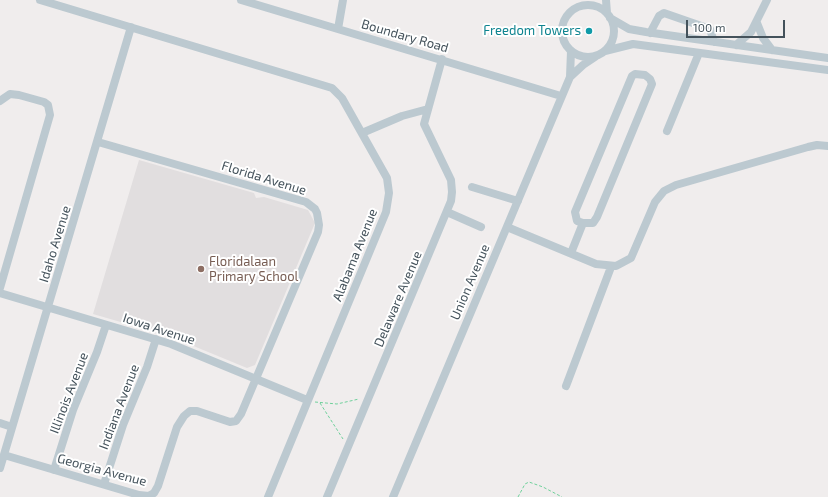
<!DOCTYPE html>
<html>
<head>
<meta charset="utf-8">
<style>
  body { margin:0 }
  #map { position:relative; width:828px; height:497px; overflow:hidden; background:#f0eded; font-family:"Exo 2",sans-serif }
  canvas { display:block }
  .scale { position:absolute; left:686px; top:20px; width:99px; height:18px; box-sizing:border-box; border:2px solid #44525b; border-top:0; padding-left:5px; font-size:12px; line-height:14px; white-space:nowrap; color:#44525b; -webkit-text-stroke:3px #fff; paint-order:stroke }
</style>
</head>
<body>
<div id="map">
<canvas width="828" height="497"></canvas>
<div class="scale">100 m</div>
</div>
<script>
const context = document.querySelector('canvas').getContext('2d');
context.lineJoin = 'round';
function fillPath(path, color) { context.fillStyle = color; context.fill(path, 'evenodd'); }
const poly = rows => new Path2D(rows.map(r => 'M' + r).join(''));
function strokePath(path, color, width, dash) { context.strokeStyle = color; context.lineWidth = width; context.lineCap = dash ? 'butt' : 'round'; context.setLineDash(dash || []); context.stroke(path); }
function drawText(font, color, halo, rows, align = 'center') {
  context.font = font + ' "Exo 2",sans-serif'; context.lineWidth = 4; context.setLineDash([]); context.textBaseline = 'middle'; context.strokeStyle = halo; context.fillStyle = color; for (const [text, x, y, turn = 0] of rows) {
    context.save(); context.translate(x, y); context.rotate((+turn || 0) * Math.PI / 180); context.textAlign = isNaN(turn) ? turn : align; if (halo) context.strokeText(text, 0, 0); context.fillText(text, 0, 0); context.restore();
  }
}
const education = poly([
  [139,160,254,193,256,198,264,197,308,210,315,223,255,365,247,368,162,333,135,323,131,325,93,314]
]);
const path = poly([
  [315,402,337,404,359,399],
  [320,403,343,439],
  [518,497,525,484,529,482,543,487,562,497]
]);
const minor = poly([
  [40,0,332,88,342,98,387,178,389,193,386,212,268,497],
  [241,0,561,96],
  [606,0,607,13],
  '562 31a26 26 0 1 1 52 0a26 26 0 1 1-52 0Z',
  [610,18,629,29,646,32,828,58],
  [757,23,763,38,772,50],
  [338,29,343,0],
  [650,33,659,16,664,13,710,29,714,42],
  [736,45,751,32,767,0],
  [605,51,633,44,828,70],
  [570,77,583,65,595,57],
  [0,101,10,94,19,95,44,102,48,105,50,115,0,288],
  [667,131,699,53],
  [362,133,402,116,428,109],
  [472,187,518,201],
  [447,212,481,227],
  [507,227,596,264,616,266,631,258,655,202,664,191,676,185,808,147,817,145,828,146],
  [571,253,583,223,577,221,575,212,632,76,635,74,645,75,650,79,652,84,597,217,593,223,583,223],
  [0,293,171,344,307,400],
  [566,386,611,267],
  [0,423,12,427],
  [4,455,139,495,149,496,154,493,158,486,177,427,184,416,190,411,197,411,230,422,236,421,241,414,318,232,319,225,317,213,315,209,306,202,98,142],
  [0,468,131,27],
  [54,470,73,410,97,352,106,325],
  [104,484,123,425,147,367,156,339],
  [327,497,451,201,452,192,451,180,424,124,442,59],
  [393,497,570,77,571,51]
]);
const markers = [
  [589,31,4,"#0f9aa8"],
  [201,269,4,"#8d6e63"]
];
const cultureNames = [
  ["Freedom Towers",581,31]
];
const streetNames = [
  ["Boundary Road",405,36,16],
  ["Florida Avenue",264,178,17],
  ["Idaho Avenue",55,244,-73],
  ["Alabama Avenue",355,255,-68],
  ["Union Avenue",470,282,-67],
  ["Delaware Avenue",398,299,-67],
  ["Iowa Avenue",159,329,18],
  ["Illinois Avenue",69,393,-69],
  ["Indiana Avenue",119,407,-69],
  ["Georgia Avenue",102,470,15]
];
const educationNames = [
  ["Floridalaan",209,262],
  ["Primary School",209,277]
];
fillPath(education, '#e1dedf');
strokePath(path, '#6fd09b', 1, [3, 2]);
strokePath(minor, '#bcc9d0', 8);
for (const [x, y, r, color] of markers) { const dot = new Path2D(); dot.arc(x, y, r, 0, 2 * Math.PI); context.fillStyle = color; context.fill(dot); strokePath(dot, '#fff', 1.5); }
drawText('13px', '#0d838f', '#fff', cultureNames, 'right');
drawText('13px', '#44525b', '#fff', streetNames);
drawText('13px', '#785e54', '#fff', educationNames, 'left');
</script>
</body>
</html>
